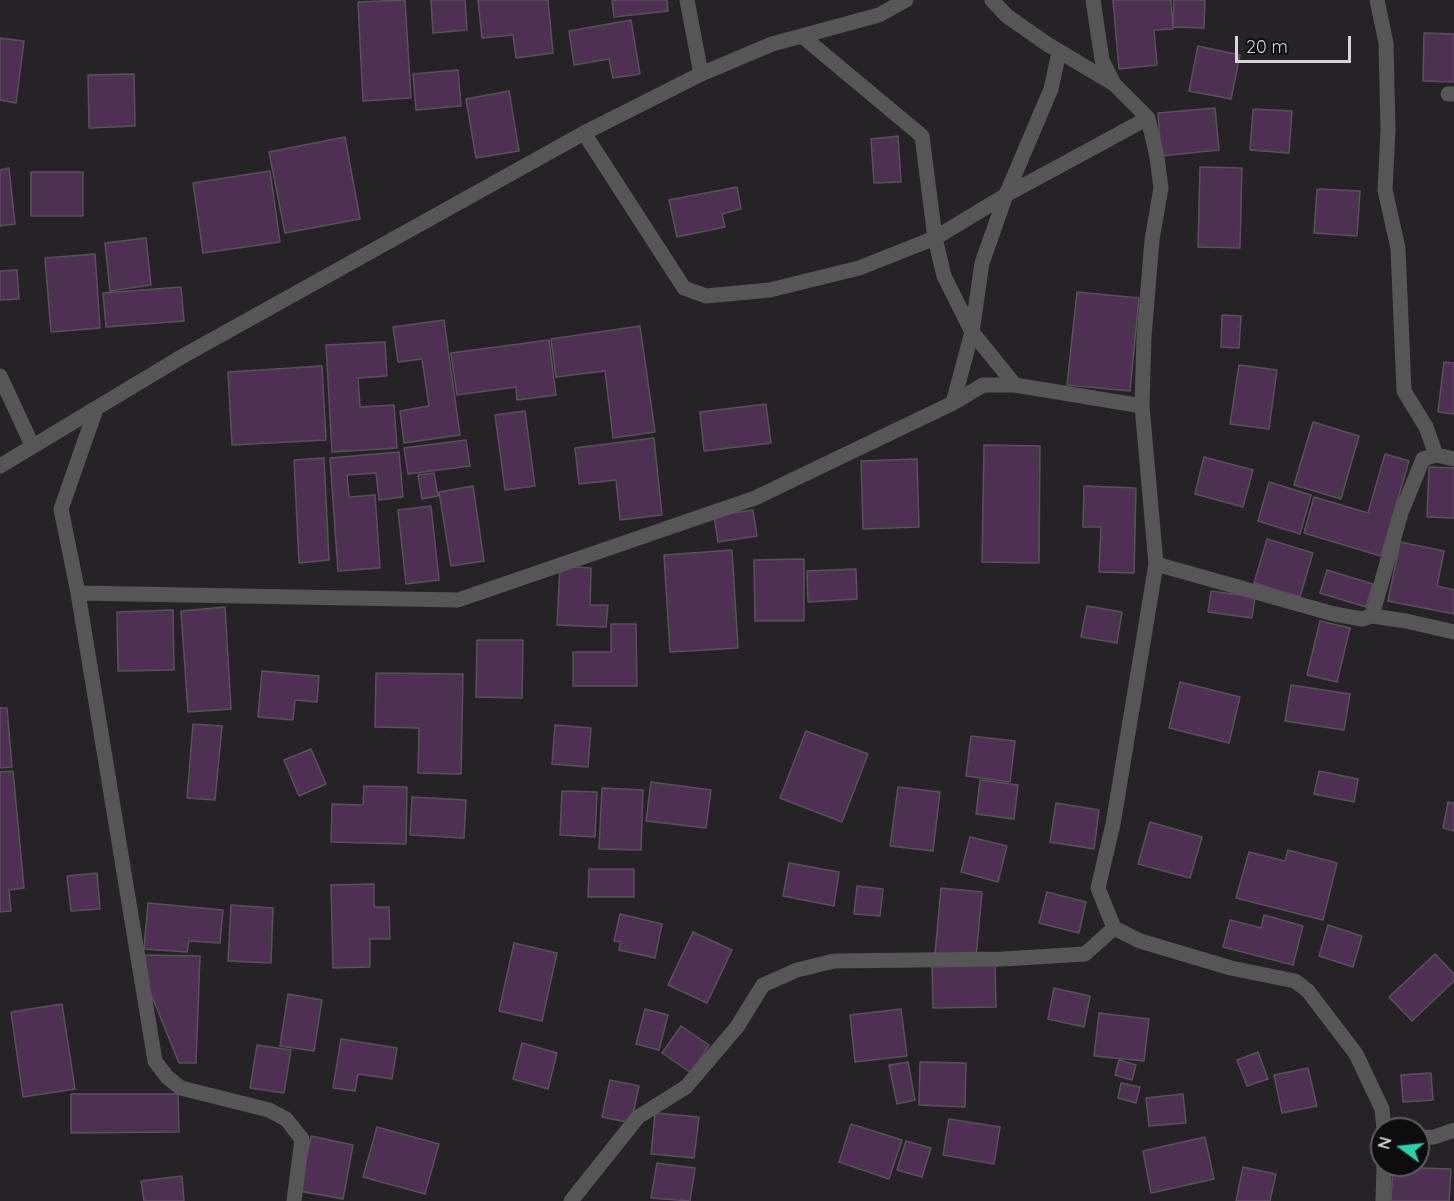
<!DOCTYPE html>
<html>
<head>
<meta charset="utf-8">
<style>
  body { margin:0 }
  #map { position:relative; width:1454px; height:1201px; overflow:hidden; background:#262326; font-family:Quicksand,sans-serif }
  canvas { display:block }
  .north { position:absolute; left:1370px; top:1117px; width:60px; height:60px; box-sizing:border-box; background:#0e0d0e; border:2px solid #5e5d5e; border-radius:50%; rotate:285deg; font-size:16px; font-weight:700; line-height:24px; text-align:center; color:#d7d5d7 }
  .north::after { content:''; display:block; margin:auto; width:21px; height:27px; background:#26d5ae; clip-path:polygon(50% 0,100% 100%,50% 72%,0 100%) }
  .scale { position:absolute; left:1235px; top:36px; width:116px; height:27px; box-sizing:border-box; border:3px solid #d7d5d7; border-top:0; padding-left:8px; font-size:18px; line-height:21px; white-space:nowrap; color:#d7d5d7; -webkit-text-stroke:4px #0e0d0e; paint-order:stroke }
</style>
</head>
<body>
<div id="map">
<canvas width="1454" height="1201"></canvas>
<div class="north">N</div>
<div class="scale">20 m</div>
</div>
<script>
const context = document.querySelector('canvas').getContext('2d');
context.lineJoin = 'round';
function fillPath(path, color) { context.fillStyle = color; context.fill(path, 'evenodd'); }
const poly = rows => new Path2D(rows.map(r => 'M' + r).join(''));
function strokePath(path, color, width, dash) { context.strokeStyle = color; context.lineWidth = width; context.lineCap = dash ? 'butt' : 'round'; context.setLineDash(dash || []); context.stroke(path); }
const building = poly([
  [405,0,411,98,363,101,358,2,405,0],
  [431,0,465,0,467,30,433,33,431,0],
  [478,0,548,0,553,53,516,58,513,35,482,38,478,0],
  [612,0,667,0,668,11,614,17,612,0],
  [1113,0,1171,0,1173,29,1154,30,1157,65,1119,69,1113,0],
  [1174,0,1205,0,1204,28,1173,27,1174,0],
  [631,20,640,74,613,78,609,59,574,65,569,31,631,20],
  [1424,33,1454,34,1454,82,1423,81,1424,33],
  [0,38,24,41,16,103,0,100,0,38],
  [1198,46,1240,55,1231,99,1189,91,1198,46],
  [458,70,461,106,416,110,413,74,458,70],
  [134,74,135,126,89,128,88,75,134,74],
  [509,91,519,151,476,158,466,99,509,91],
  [1215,108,1219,150,1161,156,1158,113,1215,108],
  [1253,109,1292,111,1289,153,1250,150,1253,109],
  [898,136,901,182,874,183,871,139,898,136],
  [345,137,360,219,285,233,269,152,345,137],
  [1200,167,1242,168,1240,248,1198,247,1200,167],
  [9,168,15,224,0,226,0,170,9,168],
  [270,171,280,242,203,253,193,183,270,171],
  [31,172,83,172,83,216,31,216,31,172],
  [737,187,741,209,722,214,725,227,677,237,669,200,737,187],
  [1317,189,1360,191,1357,236,1314,233,1317,189],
  [146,238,151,285,110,291,105,243,146,238],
  [95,254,100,328,51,332,45,258,95,254],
  [17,270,19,299,0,300,0,271,17,270],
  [181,287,184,321,106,327,103,293,181,287],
  [1077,292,1139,298,1130,391,1067,385,1077,292],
  [1222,315,1241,316,1239,348,1221,347,1222,315],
  [444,320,460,435,404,443,400,411,429,406,422,359,398,362,393,327,444,320],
  [640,326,655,432,613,438,605,371,556,377,551,339,640,326],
  [549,340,556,395,517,400,516,387,457,395,451,353,549,340],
  [385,342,387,376,358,378,360,407,394,405,397,448,332,452,326,345,385,342],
  [1444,362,1454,363,1454,414,1438,412,1444,362],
  [1239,365,1277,370,1269,429,1230,424,1239,365],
  [322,366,326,440,232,445,228,372,322,366],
  [766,404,771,443,704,451,700,412,766,404],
  [525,411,535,486,505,490,495,415,525,411],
  [1313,422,1359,436,1341,499,1294,485,1313,422],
  [654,438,662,515,620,520,616,480,579,484,575,448,654,438],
  [466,440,470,466,408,474,404,448,466,440],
  [984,445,1040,446,1039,563,982,562,984,445],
  [399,452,403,497,379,500,376,473,347,475,349,497,375,495,380,568,338,571,330,458,399,452],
  [1385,454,1409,461,1381,556,1304,533,1314,497,1368,513,1385,454],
  [1204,457,1253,470,1243,507,1195,494,1204,457],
  [324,458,329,560,299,563,294,460,324,458],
  [917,459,919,527,863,529,861,461,917,459],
  [1429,467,1454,468,1454,518,1427,517,1429,467],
  [434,473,438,496,422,499,418,475,434,473],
  [1269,482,1311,495,1300,534,1258,521,1269,482],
  [473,486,484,561,451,566,439,492,473,486],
  [1084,486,1136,488,1134,573,1099,572,1101,527,1083,527,1084,486],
  [431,506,439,580,406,584,398,510,431,506],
  [753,510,757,536,718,542,714,516,753,510],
  [1267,539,1313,553,1300,597,1254,583,1267,539],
  [1400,542,1444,551,1437,586,1454,590,1454,614,1388,601,1400,542],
  [732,550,738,648,670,652,664,555,732,550],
  [804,559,804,621,755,621,754,560,804,559],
  [560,566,591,568,590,605,608,605,606,627,557,625,560,566],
  [856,569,857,599,808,602,807,571,856,569],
  [1327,570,1373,584,1366,607,1320,593,1327,570],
  [1211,591,1255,597,1252,618,1208,612,1211,591],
  [1087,606,1122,612,1117,643,1081,637,1087,606],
  [225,607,231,709,188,712,181,611,225,607],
  [173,610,174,670,118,671,117,612,173,610],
  [1320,621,1350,628,1337,682,1307,675,1320,621],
  [611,624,636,624,637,686,573,686,573,652,611,652,611,624],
  [477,640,523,640,522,698,476,697,477,640],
  [262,671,319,676,317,702,295,700,293,720,258,717,262,671],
  [376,673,463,674,461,774,418,773,419,728,375,727,376,673],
  [1180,682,1240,697,1229,743,1169,728,1180,682],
  [1291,685,1350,694,1344,730,1285,721,1291,685],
  [0,708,7,708,12,767,0,768,0,708],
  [193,724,222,726,215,800,187,798,193,724],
  [555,725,591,728,588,767,552,764,555,725],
  [806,731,868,754,842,822,780,798,806,731],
  [971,736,1015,741,1010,782,966,776,971,736],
  [311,749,326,784,299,796,284,760,311,749],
  [13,771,24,888,9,890,11,911,0,912,0,772,13,771],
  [1319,771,1358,779,1354,802,1314,794,1319,771],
  [980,780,1018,785,1014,819,976,814,980,780],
  [651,782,711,790,706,828,646,821,651,782],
  [364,786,407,787,406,844,331,842,332,804,363,805,364,786],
  [898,787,940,792,933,851,890,846,898,787],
  [602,788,643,790,641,850,599,849,602,788],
  [562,791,597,792,595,837,560,835,562,791],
  [412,797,466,800,464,838,410,835,412,797],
  [1448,802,1454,803,1454,831,1443,828,1448,802],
  [1056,803,1099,810,1094,849,1050,842,1056,803],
  [1150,822,1202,837,1190,878,1138,864,1150,822],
  [970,837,1007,846,998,882,961,872,970,837],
  [1288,850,1337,863,1323,920,1236,898,1249,852,1285,861,1288,850],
  [789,863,839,872,834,906,783,896,789,863],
  [589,869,634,869,634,897,588,897,589,869],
  [97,873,100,909,71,911,67,876,97,873],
  [374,884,374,907,389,907,390,939,370,939,370,967,333,968,331,885,374,884],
  [857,886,883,889,880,916,854,914,857,886],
  [941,888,982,892,976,958,935,954,941,888],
  [1047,892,1086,902,1079,933,1039,923,1047,892],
  [148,903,223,910,220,943,189,941,187,952,144,949,148,903],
  [231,905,273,908,271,963,228,961,231,905],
  [620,914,662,924,655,958,619,950,621,942,614,941,620,914],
  [1264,915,1303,926,1293,965,1223,947,1230,920,1261,928,1264,915],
  [1328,925,1362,936,1353,967,1319,956,1328,925],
  [693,932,732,950,707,1003,668,985,693,932],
  [514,943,557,953,542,1021,499,1011,514,943],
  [1435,954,1454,974,1454,981,1412,1021,1389,997,1435,954],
  [144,955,200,956,196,1063,179,1063,143,974,144,955],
  [995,965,996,1007,933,1008,932,966,995,965],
  [1054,988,1090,996,1084,1027,1048,1019,1054,988],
  [288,994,322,1000,314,1051,280,1046,288,994],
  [62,1004,75,1089,23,1097,11,1012,62,1004],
  [645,1009,668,1015,659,1050,636,1044,645,1009],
  [901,1009,907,1056,855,1062,850,1015,901,1009],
  [1099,1013,1149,1019,1144,1061,1094,1056,1099,1013],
  [681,1026,709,1045,691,1073,662,1053,681,1026],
  [341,1039,397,1048,392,1079,358,1074,355,1091,333,1088,341,1039],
  [522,1043,557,1053,548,1089,513,1079,522,1043],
  [257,1045,291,1050,284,1093,250,1088,257,1045],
  [1258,1052,1268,1079,1247,1086,1237,1060,1258,1052],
  [1119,1060,1136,1065,1132,1080,1115,1075,1119,1060],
  [908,1062,915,1100,897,1104,889,1065,908,1062],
  [920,1062,966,1063,965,1107,919,1105,920,1062],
  [1308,1068,1317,1106,1282,1113,1274,1075,1308,1068],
  [1431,1073,1433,1100,1403,1102,1401,1075,1431,1073],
  [610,1080,639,1086,631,1123,602,1117,610,1080],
  [1121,1083,1140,1087,1136,1103,1118,1098,1121,1083],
  [71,1094,178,1094,179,1132,71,1133,71,1094],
  [1183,1094,1186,1123,1149,1126,1146,1098,1183,1094],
  [655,1113,699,1117,694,1158,651,1154,655,1113],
  [949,1119,1000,1127,994,1164,943,1155,949,1119],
  [851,1124,902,1140,889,1179,839,1162,851,1124],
  [377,1127,439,1144,425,1194,363,1177,377,1127],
  [311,1136,353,1145,343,1199,299,1191,311,1136],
  [1205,1137,1214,1179,1151,1193,1143,1151,1205,1137],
  [906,1141,931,1148,922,1177,897,1170,906,1141],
  [657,1163,695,1168,690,1201,651,1198,657,1163],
  [1243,1167,1276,1174,1270,1201,1236,1201,1243,1167],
  [1393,1167,1451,1169,1449,1201,1391,1201,1393,1167],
  [182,1176,184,1201,144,1201,141,1181,182,1176]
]);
const minor = poly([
  [687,0,701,74],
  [992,0,1007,16,1047,44,1114,84],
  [1093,0,1102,60,1114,84,1148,118,1157,157,1161,188,1152,240,1144,337,1142,406,1156,564,1113,824,1098,888,1114,928,1140,941,1231,968,1295,981,1308,991,1356,1054,1382,1109,1384,1129],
  [1377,0,1386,43,1388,130,1385,190,1398,248,1404,391,1426,427,1436,455],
  [802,36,922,136,935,238,944,276,972,332,1015,385],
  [1448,94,1454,94],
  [584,133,684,288,706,296,770,290,859,268,935,238,1006,195,1148,118],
  [0,376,32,445],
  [953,403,972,332,982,263,1006,195,1051,89,1059,52],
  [96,409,61,509,78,593,155,1061,167,1077,181,1088,269,1110,286,1119,302,1139,294,1201],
  [0,466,183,356,584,133,701,74,772,44,879,15,906,0],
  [1156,564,1334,614,1362,619,1372,616,1406,621,1454,632],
  [78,593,458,600,755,498,953,403,983,385,1015,385,1142,406],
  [1372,616,1401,513,1423,459,1436,455,1454,459],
  [1418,1138,1434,1137,1454,1130],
  [571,1201,638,1117,686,1087,737,1027,763,985,797,970,834,961,1003,959,1085,954,1114,928],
  [1383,1201,1384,1165]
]);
fillPath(building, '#4e3052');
strokePath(building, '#565357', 1.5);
strokePath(minor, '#575657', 15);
</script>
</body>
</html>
